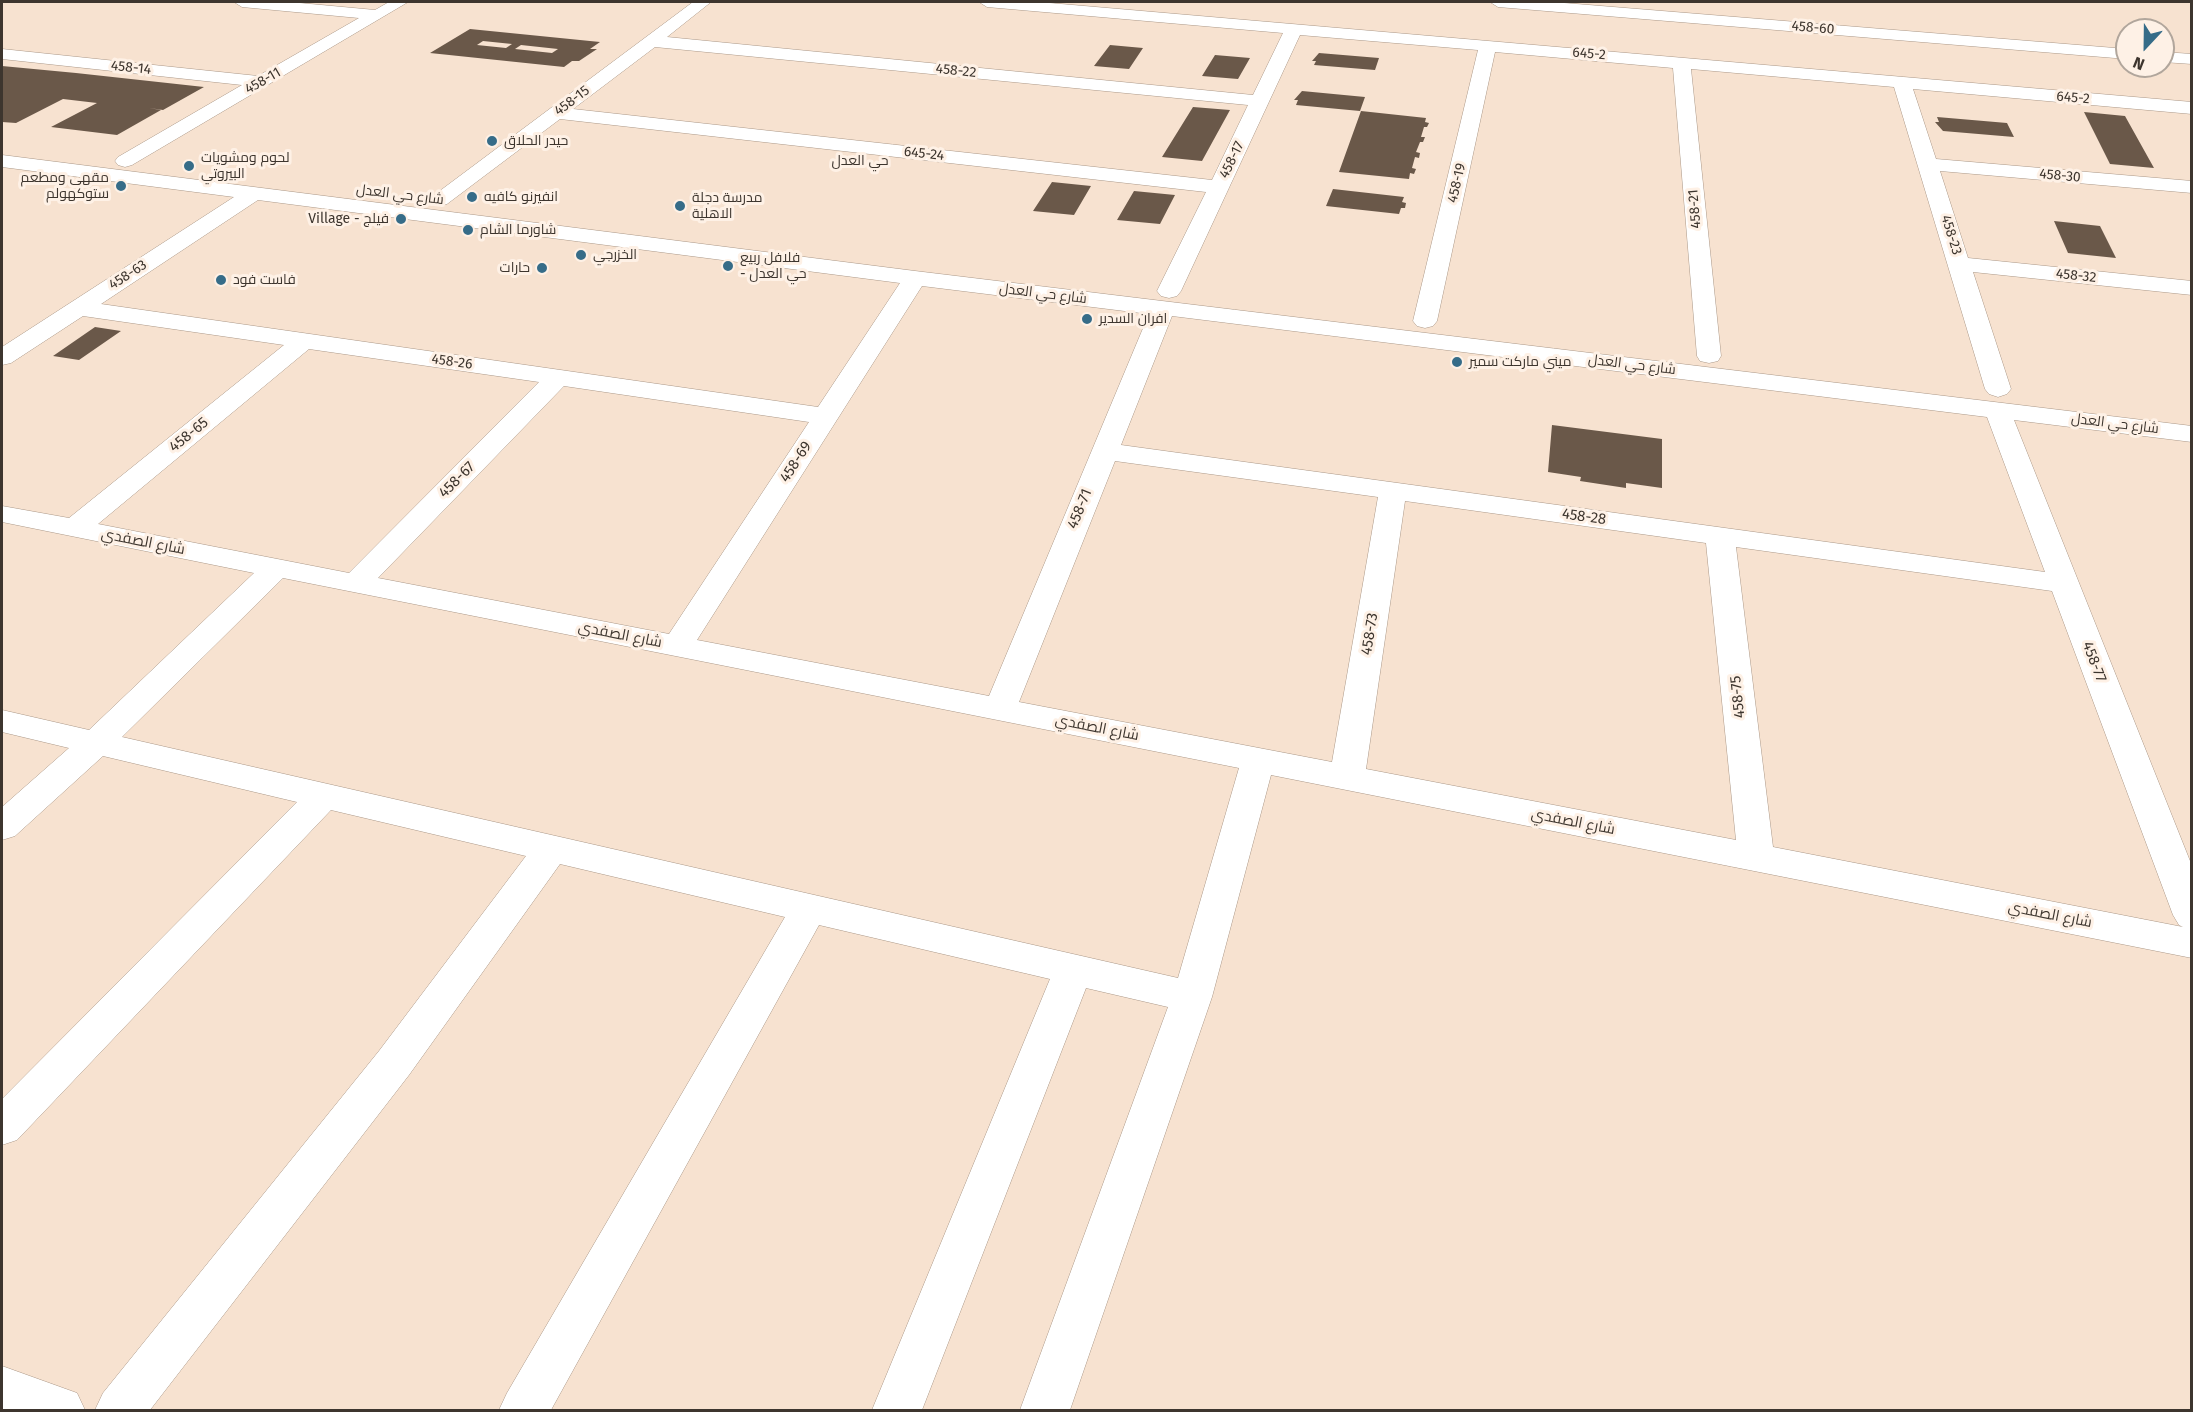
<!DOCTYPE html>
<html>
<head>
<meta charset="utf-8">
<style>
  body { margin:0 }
  #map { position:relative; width:2193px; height:1412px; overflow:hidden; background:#f7e2d0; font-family:"Fira Sans",sans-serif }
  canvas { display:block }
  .frame { position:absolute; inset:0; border:3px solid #3d352e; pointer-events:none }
  .north { position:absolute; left:2115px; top:18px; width:60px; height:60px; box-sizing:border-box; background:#fef1e6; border:2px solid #b1a69c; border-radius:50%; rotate:202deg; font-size:16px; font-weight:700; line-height:24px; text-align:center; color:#3d352e }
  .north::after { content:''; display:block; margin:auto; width:21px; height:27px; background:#366c88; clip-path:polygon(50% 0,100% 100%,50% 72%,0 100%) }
</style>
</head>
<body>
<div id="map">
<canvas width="2193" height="1412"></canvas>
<div class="frame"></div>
<div class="north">N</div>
</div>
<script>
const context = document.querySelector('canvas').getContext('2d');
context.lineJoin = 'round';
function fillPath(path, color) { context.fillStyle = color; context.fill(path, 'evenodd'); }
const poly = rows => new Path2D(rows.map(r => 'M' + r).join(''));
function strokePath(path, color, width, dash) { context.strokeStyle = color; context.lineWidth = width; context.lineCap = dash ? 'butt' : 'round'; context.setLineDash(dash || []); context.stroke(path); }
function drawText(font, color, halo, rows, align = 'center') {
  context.font = font + ' "Fira Sans",Cairo,sans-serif'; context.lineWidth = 6; context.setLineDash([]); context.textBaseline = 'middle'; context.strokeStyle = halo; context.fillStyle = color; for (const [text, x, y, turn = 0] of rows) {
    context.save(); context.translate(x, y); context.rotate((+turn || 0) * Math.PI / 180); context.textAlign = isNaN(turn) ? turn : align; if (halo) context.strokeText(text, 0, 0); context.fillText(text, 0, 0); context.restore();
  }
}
const building = poly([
  [470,29,600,42,590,49,597,49,579,61,572,61,564,67,430,53],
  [483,41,512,44,506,48,477,45],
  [521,45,558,49,552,53,515,49],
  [1110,45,1143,48,1129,69,1094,66],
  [1319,53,1379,58,1375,70,1314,65,1316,61,1312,61],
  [1215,55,1250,58,1238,79,1202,76],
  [2,66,76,73,204,87,163,110,149,108,161,110,117,135,51,127,97,103,63,99,16,123,2,122],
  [1302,91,1365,97,1360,111,1296,105,1298,100,1294,100],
  [1193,107,1230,110,1202,161,1162,157],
  [1361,111,1426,118,1425,122,1429,123,1427,127,1424,127,1421,137,1425,137,1423,142,1420,142,1416,152,1420,153,1419,158,1415,157,1412,168,1416,169,1414,174,1410,173,1409,179,1339,172],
  [2084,112,2125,116,2154,168,2110,164],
  [1937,117,2007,123,2014,137,1943,131,1935,122,1939,122],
  [1052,182,1091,186,1074,215,1033,211],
  [1333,189,1404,197,1402,202,1406,203,1405,208,1401,208,1399,214,1326,206],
  [1134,191,1175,195,1160,224,1117,220],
  [2054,221,2100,226,2116,258,2068,253],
  [95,327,121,331,79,360,53,356],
  [1552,425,1662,439,1662,488,1626,483,1626,488,1580,481,1581,477,1548,472]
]);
const street = poly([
  [234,2,289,2,375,10,389,2,408,2,132,165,125,167,118,165,115,161,118,157,242,85,2,59,2,49,258,76,359,18,242,7,234,2],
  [693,2,711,2,667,37,1253,95,1283,33,987,7,979,2,1038,2,2192,102,2192,114,1913,89,1936,159,2192,181,2192,193,1940,171,1968,258,2192,281,2192,295,1973,272,2011,389,2007,394,1998,397,1989,394,1985,389,1894,87,1691,69,1721,356,1718,361,1709,363,1700,361,1697,356,1673,68,1495,52,1437,321,1433,326,1425,328,1417,326,1413,321,1478,50,1300,35,1181,291,1177,296,1169,298,1161,296,1157,291,1206,192,560,119,447,204,440,206,433,204,429,200,433,196,693,2],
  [655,47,1248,105,1212,180,573,109,655,47],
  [1490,2,1552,2,2127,49,2127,59,1498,7,1490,2],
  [2163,52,2192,54,2192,64,2163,62,2163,52],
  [2,155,915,271,2192,426,2192,442,2014,420,2192,866,2192,958,1271,775,1212,997,1070,1410,1020,1410,1168,1007,1086,988,922,1410,872,1410,1050,979,819,925,551,1410,499,1410,507,1393,785,917,560,864,409,1075,150,1410,95,1410,103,1393,379,1051,526,856,331,810,17,1140,2,1145,2,1099,297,802,103,756,15,836,2,840,2,807,69,748,2,732,2,710,89,730,254,573,2,522,2,506,69,518,284,345,83,316,11,363,2,365,2,347,234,197,2,167,2,155],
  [258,200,900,283,818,407,101,304,258,200],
  [922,286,1149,314,989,696,697,640,922,286],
  [1172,316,1987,417,2045,572,1121,445,1172,316],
  [309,349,539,382,349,573,98,524,309,349],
  [564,386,809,422,669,634,378,578,564,386],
  [1115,461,1378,497,1332,762,1019,702,1115,461],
  [1405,501,1706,543,1736,840,1366,769,1405,501],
  [1736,547,2052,591,2173,915,2179,925,2183,927,1773,847,1736,547],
  [283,578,1239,768,1178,978,122,737,283,578],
  [2,1366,77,1393,85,1410,2,1410,2,1366]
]);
const markers = [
  [492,141,6,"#366c88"],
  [189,166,6,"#366c88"],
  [121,186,6,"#366c88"],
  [472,197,6,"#366c88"],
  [680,206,6,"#366c88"],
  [401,219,6,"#366c88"],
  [468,230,6,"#366c88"],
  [581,255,6,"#366c88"],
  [728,266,6,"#366c88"],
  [542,268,6,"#366c88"],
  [221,280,6,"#366c88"],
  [1087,319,6,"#366c88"],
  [1457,362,6,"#366c88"]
];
const farStreetnames = [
  ["458-60",1813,28,5],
  ["645-2",1589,54,5],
  ["458-14",131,68,6],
  ["458-22",956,71,6],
  ["458-11",263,81,-30],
  ["645-2",2073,98,5],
  ["458-15",572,101,-37],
  ["645-24",924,154,6],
  ["458-17",1232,160,-64],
  ["458-30",2060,176,5],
  ["458-19",1457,183,-77],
  ["شارع حي العدل",400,195,7],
  ["458-21",1695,209,-95],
  ["458-23",1951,235,73],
  ["458-63",128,275,-33],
  ["458-32",2076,276,6],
  ["شارع حي العدل",1043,294,7],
  ["458-26",452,362,8],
  ["شارع حي العدل",1632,365,7],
  ["شارع حي العدل",2115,424,7]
];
const farPoinames = [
  ["حيدر الحلاق",504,141],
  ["لحوم ومشويات",201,158],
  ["البيروتي",201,174],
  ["مقهى ومطعم",109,178,"right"],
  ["ستوكهولم",109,194,"right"],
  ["انفيرنو كافيه",484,197],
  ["مدرسة دجلة",692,198],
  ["الاهلية",692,214],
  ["Village - فيلج",389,219,"right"],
  ["شاورما الشام",480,230],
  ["الخزرجي",593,255],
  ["فلافل ربيع",740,258],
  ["- حي العدل",740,274],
  ["حارات",530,268,"right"],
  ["فاست فود",233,280],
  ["افران السدير",1099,319],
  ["ميني ماركت سمير",1469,362]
];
const farNeighbourhoodnames = [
  ["حي العدل",860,161]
];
const streetNames = [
  ["458-65",189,435,-39],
  ["458-69",796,462,-57],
  ["458-67",457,480,-45],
  ["458-71",1080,509,-68],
  ["458-28",1584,517,8],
  ["شارع الصفدي",143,542,11],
  ["458-73",1370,634,-81],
  ["شارع الصفدي",620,635,11],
  ["458-77",2094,662,69],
  ["458-75",1738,697,-96],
  ["شارع الصفدي",1097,728,11],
  ["شارع الصفدي",1573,822,11],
  ["شارع الصفدي",2050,915,11]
];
fillPath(building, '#6a5849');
strokePath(street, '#ab9888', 1);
fillPath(street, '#fff');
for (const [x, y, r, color] of markers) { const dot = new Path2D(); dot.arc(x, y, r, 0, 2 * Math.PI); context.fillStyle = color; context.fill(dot); strokePath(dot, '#fef1e6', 2); }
drawText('14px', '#3d352e', '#fef1e6', farStreetnames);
drawText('14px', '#3d352e', '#fef1e6', farPoinames, 'left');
drawText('14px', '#3d352e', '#fef1e6', farNeighbourhoodnames);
drawText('15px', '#3d352e', '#fef1e6', streetNames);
</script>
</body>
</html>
